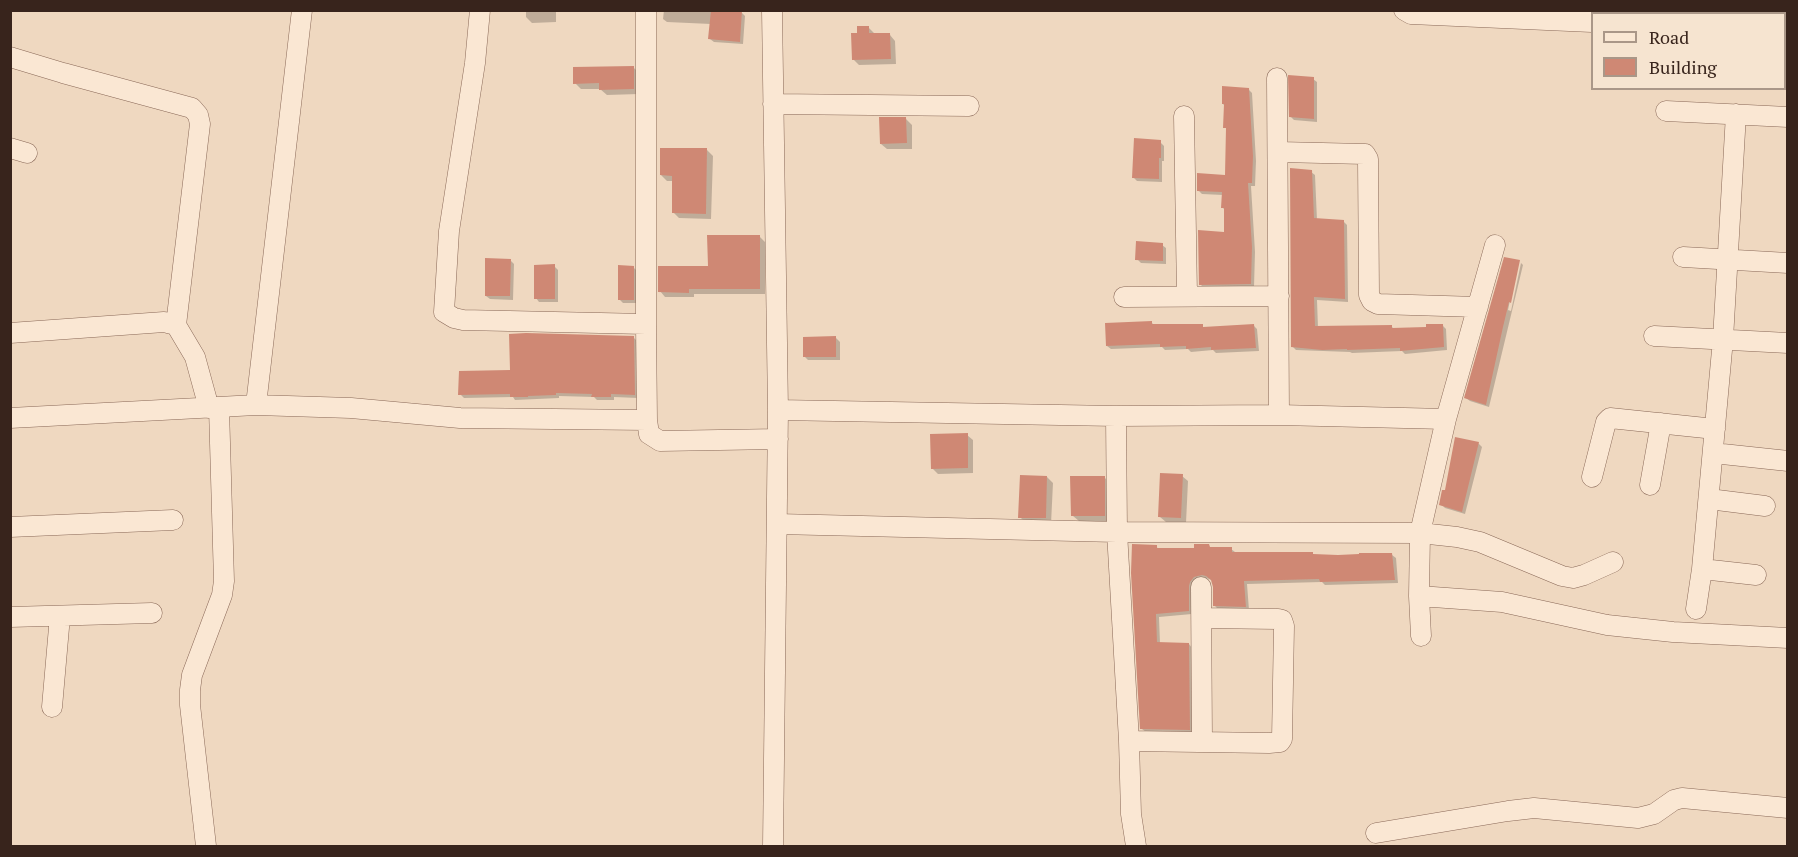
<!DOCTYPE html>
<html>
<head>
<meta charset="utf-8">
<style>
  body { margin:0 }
  #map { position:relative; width:1798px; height:857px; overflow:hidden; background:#efd8c0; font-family:"PT Serif",serif }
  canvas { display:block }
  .frame { position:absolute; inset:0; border:12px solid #38241c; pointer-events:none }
  .legend { position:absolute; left:1591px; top:12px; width:195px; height:78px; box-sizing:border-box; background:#f6e4d0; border:2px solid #aa9788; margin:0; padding:8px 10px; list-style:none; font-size:18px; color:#38241c }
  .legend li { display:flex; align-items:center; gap:12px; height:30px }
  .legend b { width:30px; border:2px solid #aa9788 }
</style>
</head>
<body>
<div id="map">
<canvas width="1798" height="857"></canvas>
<div class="frame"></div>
<ul class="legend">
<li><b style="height:8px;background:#fae7d3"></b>Road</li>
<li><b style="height:16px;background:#cf8874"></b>Building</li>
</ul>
</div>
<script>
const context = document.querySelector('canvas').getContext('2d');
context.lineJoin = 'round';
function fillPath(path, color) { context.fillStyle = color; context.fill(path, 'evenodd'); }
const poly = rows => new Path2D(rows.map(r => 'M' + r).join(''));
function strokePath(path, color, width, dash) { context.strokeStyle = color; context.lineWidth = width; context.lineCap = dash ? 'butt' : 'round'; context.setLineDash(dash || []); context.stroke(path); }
const shadow = poly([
  [526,10,556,10,556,22,532,23,526,17],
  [664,10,741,12,745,16,743,44,714,42,710,39,711,24,667,22,663,19],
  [868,27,874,33,890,35,895,41,896,64,859,65,853,59,858,35],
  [633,67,639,73,639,94,607,95,600,89,581,89,575,83],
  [1313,79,1317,82,1317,122,1294,120,1291,117],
  [1248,89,1252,93,1256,161,1255,186,1251,186,1255,252,1254,287,1204,288,1200,284,1225,234,1226,211,1223,208,1223,195,1202,194,1199,191,1226,177,1227,130,1225,127,1225,106,1223,104],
  [906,119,912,125,912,149,887,149,881,144],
  [1160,142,1164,146,1164,161,1162,161,1162,182,1137,181,1133,177],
  [707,150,713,156,711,219,679,218,673,212,674,181,667,181,661,175],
  [1311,172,1315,175,1317,220,1343,221,1347,225,1348,302,1317,300,1318,328,1391,326,1394,329,1427,328,1442,325,1446,329,1447,350,1405,354,1402,351,1352,353,1350,352,1296,350,1292,346],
  [759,236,765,242,765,294,694,294,694,297,665,297,660,291,709,268],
  [1162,245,1166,248,1166,264,1141,263,1137,259],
  [1505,258,1520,262,1518,262,1508,310,1511,311,1521,263,1523,265,1489,407,1470,401,1466,398],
  [510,260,514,264,513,300,490,299,486,296],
  [554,266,558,270,558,302,539,302,536,298],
  [633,267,637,271,637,303,623,303,619,299],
  [1151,322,1154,325,1202,326,1204,328,1254,326,1257,329,1259,351,1216,353,1213,350,1191,352,1188,349,1165,350,1162,347,1111,349,1107,346],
  [633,337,637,341,638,398,614,397,614,400,597,400,594,397,559,396,559,398,515,400,513,397,464,398,460,394,511,372],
  [836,338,840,342,840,360,808,360,805,357],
  [967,435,973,440,973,473,938,474,932,468],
  [1478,443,1482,447,1465,514,1445,508,1441,504,1446,492],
  [1182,476,1188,481,1186,523,1166,522,1160,517],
  [1047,477,1053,483,1051,524,1026,523,1020,517],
  [1104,477,1110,483,1110,521,1079,521,1073,516],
  [1156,546,1159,550,1231,549,1235,552,1315,556,1392,555,1396,558,1398,583,1325,585,1322,582,1247,584,1249,610,1218,609,1215,606,1215,587,1212,580,1206,578,1199,580,1192,614,1159,617,1160,643,1189,644,1192,648,1193,733,1146,732,1142,729]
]);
const building = poly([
  [711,10,742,10,740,42,708,39],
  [857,26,869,26,869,33,890,33,891,59,852,60,851,33,857,33],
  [634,66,634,89,599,90,599,83,573,84,573,67],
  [1288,75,1314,77,1314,119,1289,117],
  [1222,86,1249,88,1253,156,1252,183,1248,183,1252,247,1251,284,1199,285,1198,230,1224,232,1224,208,1221,208,1222,192,1197,191,1197,173,1225,175,1226,128,1223,128,1224,104,1222,104],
  [879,117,906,117,907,143,880,144],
  [1134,138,1161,140,1161,158,1159,158,1159,179,1132,178],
  [660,148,707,148,706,214,672,213,672,176,660,175],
  [1290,168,1312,170,1314,218,1344,220,1345,299,1314,297,1315,326,1392,325,1392,328,1426,327,1426,324,1443,324,1444,347,1400,351,1400,348,1347,350,1347,349,1322,350,1291,347],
  [707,235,760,235,760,289,689,289,689,293,658,292,658,266,708,266],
  [1136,241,1163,243,1163,261,1135,260],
  [1504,257,1520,260,1511,303,1509,302,1503,327,1486,405,1464,398],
  [485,258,511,259,510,296,485,296],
  [555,264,555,299,534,299,534,265],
  [618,265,634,266,634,300,618,300],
  [1152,321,1152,324,1203,324,1203,327,1254,324,1256,348,1211,350,1211,347,1186,349,1186,346,1160,347,1160,344,1106,346,1105,323],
  [526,333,634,336,635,395,611,394,611,397,591,397,592,394,556,393,556,395,528,396,528,397,510,397,510,394,458,395,459,371,510,370,509,334],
  [836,336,836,357,803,357,803,337],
  [968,433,968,468,931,469,930,434],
  [1455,437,1479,442,1462,512,1439,505,1442,490,1445,490],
  [1160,473,1183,474,1181,518,1158,517],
  [1020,475,1047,476,1046,518,1018,518],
  [1070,476,1105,476,1105,516,1071,516],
  [1132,544,1157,545,1157,548,1194,548,1194,544,1209,544,1210,547,1232,547,1232,552,1313,552,1313,554,1338,555,1359,554,1359,553,1392,553,1395,580,1320,582,1319,579,1244,581,1246,607,1213,606,1213,587,1211,580,1206,576,1202,575,1194,577,1190,582,1189,586,1189,611,1156,614,1157,642,1189,643,1190,730,1140,729,1131,573]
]);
const minor = poly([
  [480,10,475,63,449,231,444,312,454,318,463,320,646,324],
  [646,10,646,324,647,420,649,434,660,441,778,439],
  [772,10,778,410,773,846],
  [1404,10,1411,14,1592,22],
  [1639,10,1640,14],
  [1714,14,1714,10],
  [1784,35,1788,35],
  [10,57,63,73,192,108,198,115,200,124,176,325],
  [1277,78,1279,415],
  [773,104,969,106],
  [1666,111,1788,117],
  [1184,116,1187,295],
  [10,148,27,153],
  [1279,152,1365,154,1368,159,1369,295,1372,301,1378,304,1478,307],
  [1683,257,1788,263],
  [1124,297,1279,296],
  [10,333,164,322,176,325,195,357,209,408],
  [1654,336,1788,343],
  [256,405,302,10],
  [778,410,1116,416,1279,415,1446,419],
  [1116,416,1117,532,1129,741,1131,814,1136,846],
  [10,418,256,405,351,408,460,418,647,420],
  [1713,453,1788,461],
  [1592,477,1606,422,1610,418,1715,429],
  [1650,485,1661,423],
  [1709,499,1765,506],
  [777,524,1117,532,1420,533,1457,537,1480,542,1562,576,1573,578,1584,575,1613,562],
  [10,527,173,520],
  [1702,569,1756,575],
  [1201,587,1202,741],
  [1419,596,1502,602,1607,625,1673,632,1788,638],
  [1696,609,1702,569,1723,339,1736,114],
  [10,617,152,613],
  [1421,636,1419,596,1420,533,1446,419,1495,245],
  [52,707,60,616],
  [1129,741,1269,743,1280,742,1282,739,1284,626,1282,620,1278,619,1202,618],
  [1376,833,1508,811,1534,808,1638,818,1654,814,1674,800,1682,798,1788,808],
  [206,846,190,705,190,690,192,675,222,595,224,581,219,408]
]);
fillPath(shadow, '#0003');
fillPath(building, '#cf8874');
strokePath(minor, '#896857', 21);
strokePath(minor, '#fae7d3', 20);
</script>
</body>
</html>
